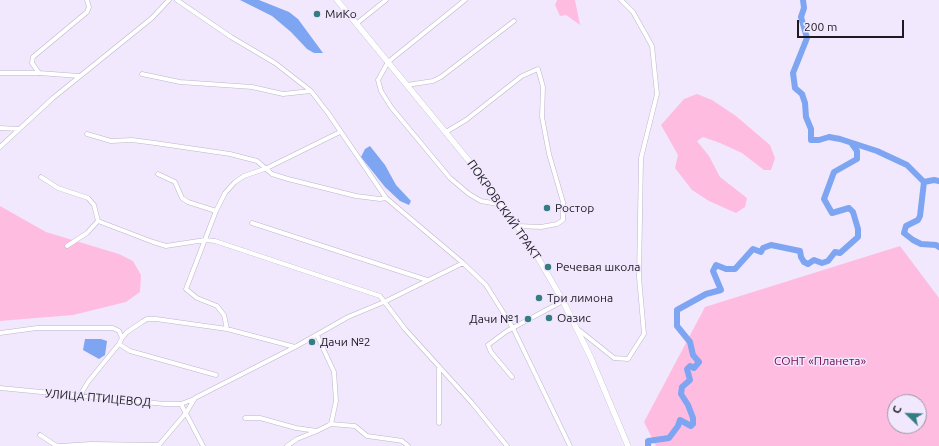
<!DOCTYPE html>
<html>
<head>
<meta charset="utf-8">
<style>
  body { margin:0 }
  #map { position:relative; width:939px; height:446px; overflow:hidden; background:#f1e8fe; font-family:Ubuntu,sans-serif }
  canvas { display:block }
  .north { position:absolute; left:887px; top:394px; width:40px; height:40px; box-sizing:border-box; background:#f1e8fe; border:1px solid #9c96a6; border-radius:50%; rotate:293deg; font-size:11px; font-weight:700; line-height:16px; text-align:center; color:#1d1a21 }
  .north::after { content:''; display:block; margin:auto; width:14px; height:18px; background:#347d82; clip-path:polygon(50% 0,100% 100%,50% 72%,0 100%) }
  .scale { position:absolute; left:797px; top:20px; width:107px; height:18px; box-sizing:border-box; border:2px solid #1d1a21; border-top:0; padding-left:5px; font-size:12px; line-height:14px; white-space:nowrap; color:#1d1a21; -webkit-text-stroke:3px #f1e8fe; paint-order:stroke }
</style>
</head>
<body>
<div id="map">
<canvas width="939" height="446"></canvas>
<div class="north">С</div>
<div class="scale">200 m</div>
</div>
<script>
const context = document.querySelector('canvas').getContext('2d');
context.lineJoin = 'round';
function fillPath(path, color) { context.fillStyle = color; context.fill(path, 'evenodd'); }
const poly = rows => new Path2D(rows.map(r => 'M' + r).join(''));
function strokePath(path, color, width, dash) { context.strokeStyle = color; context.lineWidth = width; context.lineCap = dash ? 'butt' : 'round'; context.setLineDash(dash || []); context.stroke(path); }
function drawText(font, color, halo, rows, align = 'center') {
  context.font = font + ' Ubuntu,sans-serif'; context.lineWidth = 3; context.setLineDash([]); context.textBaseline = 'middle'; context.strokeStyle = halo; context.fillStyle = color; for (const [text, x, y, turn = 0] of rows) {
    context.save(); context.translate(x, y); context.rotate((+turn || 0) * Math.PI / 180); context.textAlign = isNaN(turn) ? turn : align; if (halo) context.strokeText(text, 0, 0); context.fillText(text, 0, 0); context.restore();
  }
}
const green = poly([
  [557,0,575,0,580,25,566,15,560,16,555,5],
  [697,94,712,100,736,116,770,145,775,158,771,170,764,170,742,153,720,143,703,137,697,141,709,156,720,177,747,198,745,207,736,213,709,201,692,190,675,168,678,155,661,125,684,99],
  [0,206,46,232,119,254,133,261,141,275,140,292,126,302,73,315,0,321],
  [900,246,939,298,939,446,656,446,644,422,705,307],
  [895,402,919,402,919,426,895,426]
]);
const water = poly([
  [240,0,259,0,289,12,298,19,323,53,314,53,307,49,291,32,272,16],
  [370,146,385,165,396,185,411,201,409,205,400,201,385,187,361,157,365,149],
  [85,339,101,339,107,341,105,355,99,359,83,350]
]);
const river = poly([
  [803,0,804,8,801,17,807,38,793,73,795,88,802,94,805,103,806,117,811,129,811,140,819,140,829,137,840,139,877,151,907,165,924,182,920,216,918,220,906,226,904,233,913,240,921,244,936,245,939,247],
  [924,182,934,180,939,181],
  [648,446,648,441,669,438,678,426,680,420,691,426,693,424,693,418,688,405,681,394,682,387,690,380,687,369,690,366,694,368,699,362,693,355,690,342,677,326,677,310,706,294,721,290,713,271,716,265,726,269,735,269,753,249,761,252,763,248,771,245,800,251,801,257,804,262,808,264,814,260,822,263,828,261,835,252,840,253,858,237,858,229,853,212,849,208,832,213,824,199,834,172,857,159,857,151,852,144]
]);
const minor = poly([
  [177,0,231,37,275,63,311,91,328,113,386,198,463,263],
  [465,0,388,62,378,80,381,91,391,107,450,178,469,194,481,201,503,205],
  [356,24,386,0],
  [0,73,39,73,79,76],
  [39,73,32,63,33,57,87,12,89,7,87,0],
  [142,74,180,82,252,87,283,94,311,91],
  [407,85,433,81,441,77,514,21],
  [0,128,19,129],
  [446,132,466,120,522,76,538,69,543,87,542,117,549,154,563,202,563,220,557,224,541,227,517,226],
  [87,134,111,141,132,140,155,143,230,154,257,161,272,174,288,179,356,196,380,199,386,198],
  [0,147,53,98,152,18,169,0],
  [158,174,175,182,182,198,188,202,216,211],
  [41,177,58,188,88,198,94,205,98,221,153,242,166,246,205,240,215,241,380,296,405,329,472,403,507,446],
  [252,223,427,280],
  [67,246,87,233,98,221],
  [227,329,224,315,217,306,197,298,186,289,216,211,225,193,235,182,244,176,267,168,340,132],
  [579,330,614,358,628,359,644,334,639,277,641,158,657,94,652,46,633,12,621,0],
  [0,333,37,328,113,328,119,331,122,338,119,344,88,382,79,397],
  [122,338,127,332,142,322,147,319,156,319,227,329,295,347],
  [119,344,130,351,216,375],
  [512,377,491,352,488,345,507,331,563,301],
  [0,388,165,404,181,404,194,399],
  [181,404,203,446],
  [245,418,260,418,296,428,317,431,331,424,336,401,334,372,317,335],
  [439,423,439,369],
  [331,424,355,426,367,436,396,440,402,441,408,446],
  [40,435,55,445,60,446,91,444,158,445],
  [158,446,186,413,195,398,295,347,348,317,384,302,463,263,486,285,513,328,570,446],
  [287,446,297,439,317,431]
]);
const secondary = poly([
  [337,0,488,184,533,249,563,301,591,358,628,446]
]);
const markers = [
  [317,14,4,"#347d82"],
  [547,208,4,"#347d82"],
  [548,267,4,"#347d82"],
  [539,298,4,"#347d82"],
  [549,318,4,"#347d82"],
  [528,319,4,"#347d82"],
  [312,342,4,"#347d82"]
];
const poiNames = [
  ["МиКо",325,14],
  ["Ростор",555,208],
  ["Речевая школа",556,267],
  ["Три лимона",547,298],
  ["Оазис",557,318],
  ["Дачи №1",520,319,"right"],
  ["Дачи №2",320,342]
];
const streetNames = [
  ["ПОКРОВСКИЙ ТРАКТ",504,210,55],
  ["УЛИЦА ПТИЦЕВОД",98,398,5]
];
const parkNames = [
  ["СОНТ «Планета»",820,361]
];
fillPath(green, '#ffbce1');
fillPath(water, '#7da5f2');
strokePath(river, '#7da5f2', 6);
strokePath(minor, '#bdb5c9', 5);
strokePath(secondary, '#bdb5c9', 6);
strokePath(minor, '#fff', 4);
strokePath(secondary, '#fff', 5.5);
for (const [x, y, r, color] of markers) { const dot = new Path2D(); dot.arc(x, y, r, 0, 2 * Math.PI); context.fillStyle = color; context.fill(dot); strokePath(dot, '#f1e8fe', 1.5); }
drawText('12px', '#1d1a21', '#f1e8fe', poiNames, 'left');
drawText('12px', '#1d1a21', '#f1e8fe', streetNames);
drawText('12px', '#730a53', '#f1e8fe', parkNames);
</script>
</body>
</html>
